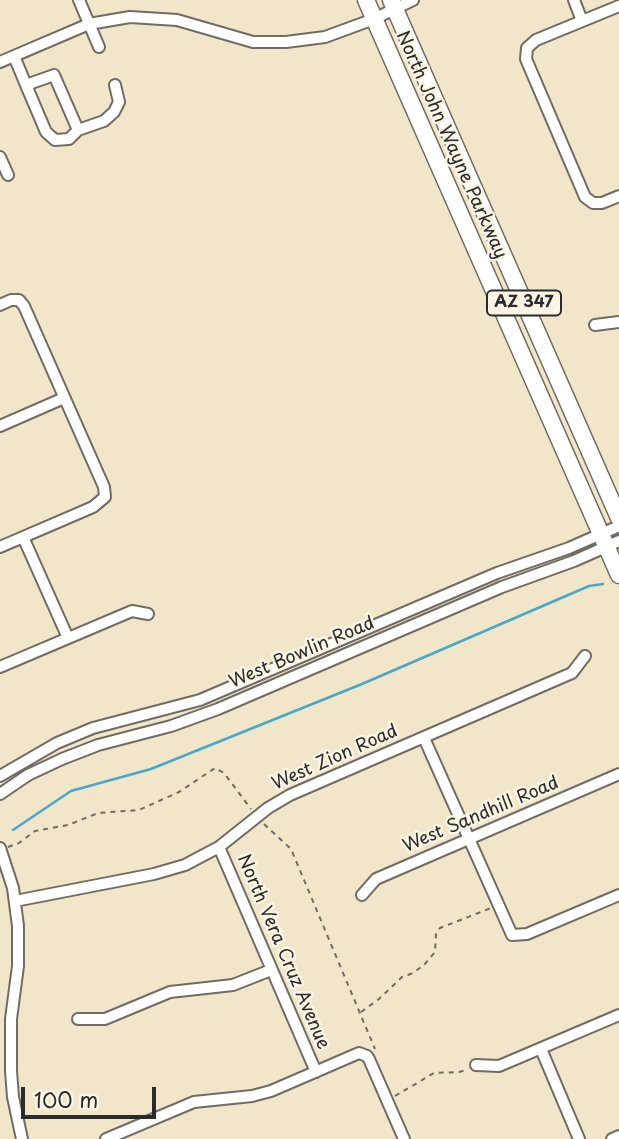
<!DOCTYPE html>
<html>
<head>
<meta charset="utf-8">
<style>
  body { margin:0 }
  #map { position:relative; width:619px; height:1139px; overflow:hidden; background:#f2e6ca; font-family:"Playpen Sans",sans-serif }
  canvas { display:block }
  .scale { position:absolute; left:21px; top:1087px; width:135px; height:32px; box-sizing:border-box; border:4px solid #2b2b2b; border-top:0; padding-left:9px; font-size:21px; line-height:24px; white-space:nowrap; color:#2b2b2b; -webkit-text-stroke:5px #fcf5e5; paint-order:stroke }
</style>
</head>
<body>
<div id="map">
<canvas width="619" height="1139"></canvas>
<div class="scale">100 m</div>
</div>
<script>
const context = document.querySelector('canvas').getContext('2d');
context.lineJoin = 'round';
const poly = rows => new Path2D(rows.map(r => 'M' + r).join(''));
function strokePath(path, color, width, dash) { context.strokeStyle = color; context.lineWidth = width; context.lineCap = dash ? 'butt' : 'round'; context.setLineDash(dash || []); context.stroke(path); }
function drawText(font, color, halo, rows, align = 'center') {
  context.font = font + ' "Playpen Sans",sans-serif'; context.lineWidth = 5; context.setLineDash([]); context.textBaseline = 'middle'; context.strokeStyle = halo; context.fillStyle = color; for (const [text, x, y, turn = 0] of rows) {
    context.save(); context.translate(x, y); context.rotate((+turn || 0) * Math.PI / 180); context.textAlign = isNaN(turn) ? turn : align; if (halo) context.strokeText(text, 0, 0); context.fillText(text, 0, 0); context.restore();
  }
}
const stream = poly([
  [13,830,71,791,151,769,362,684,589,586,603,584]
]);
const path = poly([
  [264,824,291,849,375,1049],
  [8,847,19,843,35,831,68,825,98,813,139,810,179,792,215,768,224,773,251,809],
  [361,1012,379,999,402,977,413,973,424,965,435,952,436,934,440,928,491,908],
  [395,1096,434,1073,459,1072,466,1070]
]);
const minor = poly([
  [79,0,99,47],
  [574,0,582,21],
  [619,6,536,40,527,48,526,59,585,197,593,203,602,203,619,196],
  [14,56,26,85,46,132,55,140,69,139,78,130,54,75,26,85],
  [0,62,89,24,130,17,177,20,253,42,286,42,325,37,374,19,413,0],
  [78,130,104,121,114,112,119,102,115,85],
  [0,157,8,175],
  [0,305,11,300,19,300,24,306,104,487,105,497,93,507,0,547],
  [595,325,619,322],
  [0,426,64,398],
  [23,537,68,638],
  [0,667,132,611,148,614],
  [424,738,512,935,527,934,619,895],
  [0,776,57,743,93,728,200,700,497,573,569,548,619,526],
  [0,794,28,775,62,759,98,745,171,726,218,709,502,587,574,561,619,541],
  [219,847,316,1072],
  [0,848,13,888,18,926,18,966,11,1019,11,1071,13,1097,22,1139],
  [362,895,376,879,619,774],
  [15,901,154,874,185,865,219,847,268,808,290,795,572,673,585,656],
  [78,1019,105,1019,170,992,233,985,271,970],
  [541,1049,579,1139],
  [476,1065,499,1066,619,1015],
  [106,1139,194,1102,252,1096,271,1091,359,1053,367,1056,369,1059,404,1139],
  [612,1139,619,1136]
]);
const highway = poly([
  [366,0,619,575],
  [391,0,619,518]
]);
const shields = [
  [524,303,74]
];
const shieldNames = [
  ["AZ 347",524,303]
];
const streetNames = [
  ["North John Wayne Parkway",451,145,66],
  ["West Bowlin Road",302,653,-23],
  ["West Zion Road",335,758,-24],
  ["West Sandhill Road",481,815,-23],
  ["North Vera Cruz Avenue",283,952,67]
];
strokePath(stream, '#49a7c8', 2.5);
strokePath(minor, '#716c63', 14);
strokePath(highway, '#716c63', 19);
strokePath(path, '#716c63', 2, [5, 5]);
strokePath(minor, '#fff', 10);
strokePath(highway, '#fff', 16);
for (const [x, y, w] of shields) { const box = new Path2D(); box.roundRect(x - w / 2, y - 12.5, w, 25, 5); context.fillStyle = '#fcf5e5'; context.fill(box); strokePath(box, '#2b2b2b', 2); }
drawText('bold 16px', '#2b2b2b', null, shieldNames);
drawText('18px', '#2b2b2b', '#fcf5e5', streetNames);
</script>
</body>
</html>
